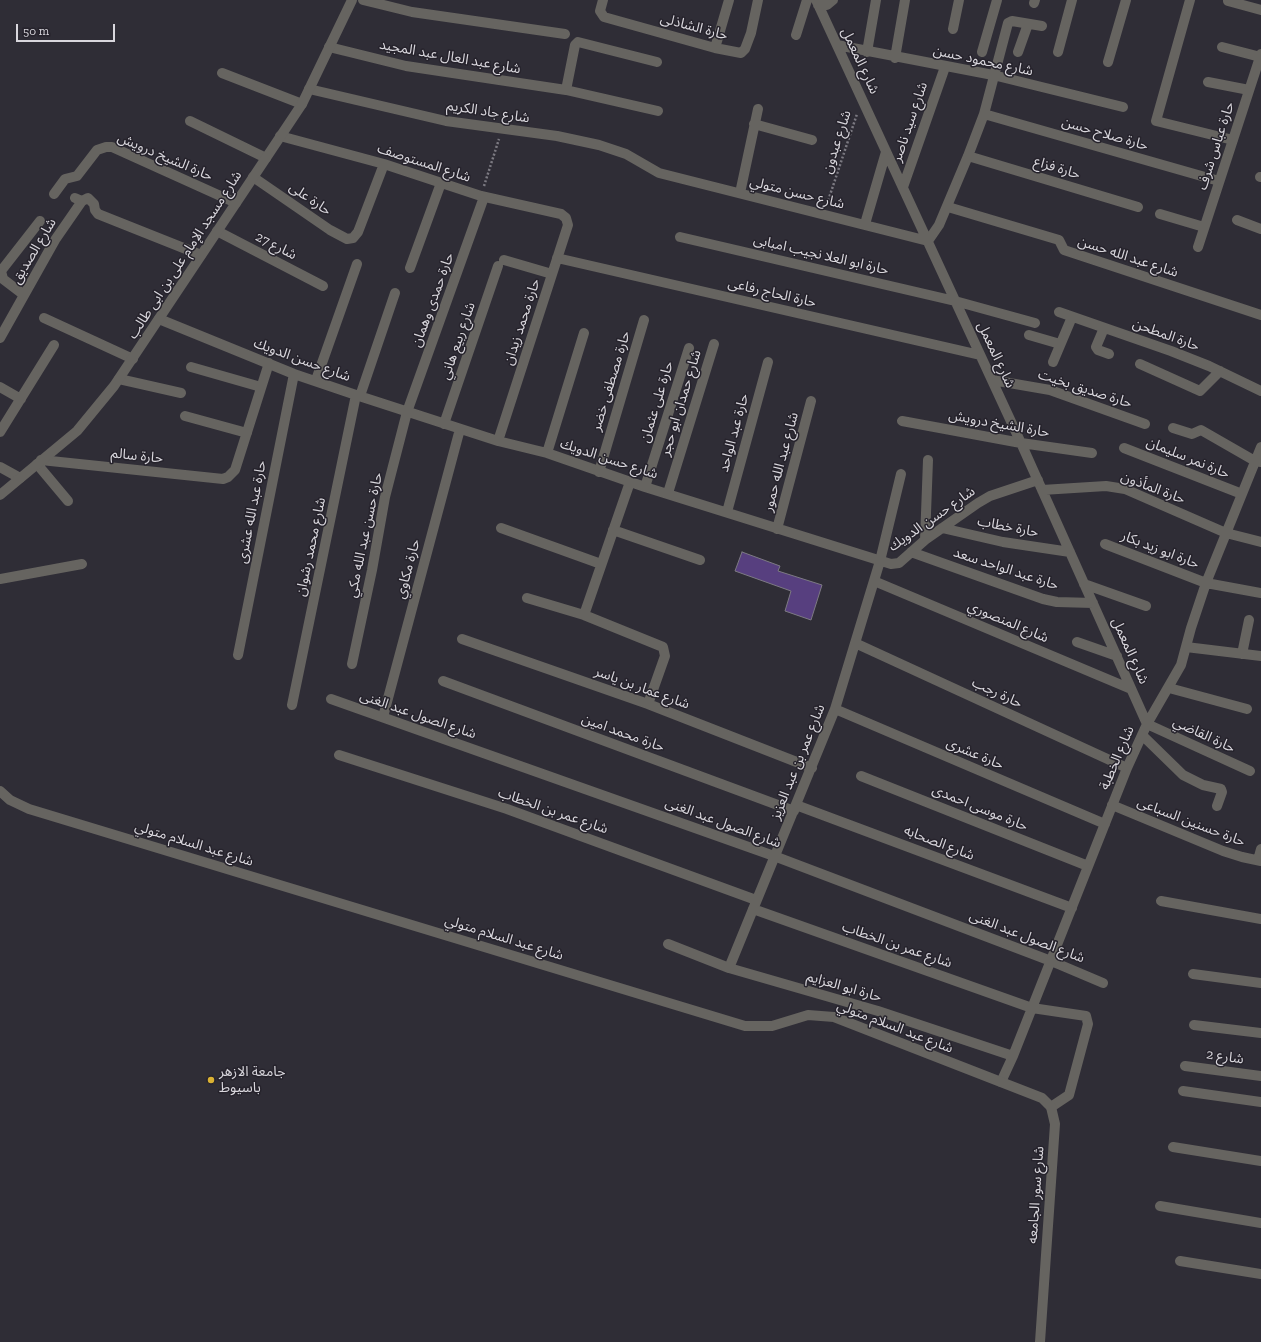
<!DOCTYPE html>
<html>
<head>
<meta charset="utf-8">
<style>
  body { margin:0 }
  #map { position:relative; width:1261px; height:1342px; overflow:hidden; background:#2f2d36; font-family:"Zilla Slab",serif }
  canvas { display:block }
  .scale { position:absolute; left:16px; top:24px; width:99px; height:18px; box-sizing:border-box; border:2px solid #d9d7dd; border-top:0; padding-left:5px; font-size:12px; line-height:14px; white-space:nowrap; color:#d9d7dd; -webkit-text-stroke:3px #26232c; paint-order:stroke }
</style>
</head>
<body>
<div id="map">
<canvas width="1261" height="1342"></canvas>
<div class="scale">50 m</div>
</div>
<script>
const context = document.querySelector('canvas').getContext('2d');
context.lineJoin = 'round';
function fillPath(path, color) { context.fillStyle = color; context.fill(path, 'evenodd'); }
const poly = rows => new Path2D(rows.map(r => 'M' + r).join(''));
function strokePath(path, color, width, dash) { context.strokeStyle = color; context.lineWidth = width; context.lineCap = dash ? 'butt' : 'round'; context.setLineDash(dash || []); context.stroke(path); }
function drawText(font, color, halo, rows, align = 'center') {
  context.font = font + ' "Zilla Slab","Noto Sans Arabic",serif'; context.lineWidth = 3; context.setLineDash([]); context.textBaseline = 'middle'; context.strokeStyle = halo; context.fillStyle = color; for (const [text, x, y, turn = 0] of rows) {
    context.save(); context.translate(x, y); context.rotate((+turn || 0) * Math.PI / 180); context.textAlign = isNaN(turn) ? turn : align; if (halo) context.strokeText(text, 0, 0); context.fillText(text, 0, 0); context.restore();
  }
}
const building = poly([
  [742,552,780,566,778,571,822,585,811,620,785,611,791,591,735,571,742,552]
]);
const path = poly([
  [484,186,499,139],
  [827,204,857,114]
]);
const minor = poly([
  [363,0,412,12,565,34],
  [603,0,600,11,604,17,715,48,741,53,745,49,751,33,758,0],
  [816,0,1021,443,1147,724,1250,771],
  [1190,0,1156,121,1233,140],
  [1228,1,1261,10],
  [1034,3,1035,0],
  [818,5,827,5,833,0],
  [953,29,959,0],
  [796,35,807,0],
  [837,45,993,75,1123,107],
  [329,47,406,66,566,90,658,111],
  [1222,47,1260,57],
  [715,48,729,0],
  [867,52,876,0],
  [982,52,997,0],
  [1018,52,1028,24],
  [1058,52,1072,0],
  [895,58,905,0],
  [1108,62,1126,0],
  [222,73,302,104],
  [1208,82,1249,90],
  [309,89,446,121,557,136,599,145,626,154,659,173,928,241,939,225,968,156,984,114,1008,23,1012,21,1042,26],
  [566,90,575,45,578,42,657,62],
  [984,114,1219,181],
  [190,121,266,158],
  [754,124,812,140],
  [280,136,384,164,481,196,561,214,566,218,568,225,498,441],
  [968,156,1138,207],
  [253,177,330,230,347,239,353,238,358,232,384,164],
  [1260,177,1261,177],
  [903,187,945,67],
  [740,193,758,109],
  [54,194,65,179,77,176,97,150,106,147,112,147,236,203],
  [75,198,82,201,88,198,94,204,95,210,98,214,201,255],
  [948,207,1059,240,1064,250,1261,315],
  [1160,214,1204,227],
  [1237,220,1261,229],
  [865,224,886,152],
  [217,231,323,286],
  [680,237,955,301,1035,323],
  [1198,247,1261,54],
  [557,258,980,355],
  [504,260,552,274],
  [410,268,441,183],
  [24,295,3,279,1,271,40,221],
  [1059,312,1171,351,1209,366,1261,391],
  [44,318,133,359],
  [159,319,294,374,356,395,498,441,547,453,645,487,891,564,899,563,925,540,978,503,990,496,1038,480],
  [1104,328,1096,347,1098,350,1109,354],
  [1029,335,1060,344],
  [0,338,55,240,82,201],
  [1053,362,1072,317],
  [1140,364,1200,391,1220,371],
  [191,367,261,387],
  [119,379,181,393],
  [316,380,357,264],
  [992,380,1050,390,1145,424],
  [0,387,21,399],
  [360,396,395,293],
  [185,416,247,433],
  [902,421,1021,443,1092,453],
  [444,424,498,266],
  [1173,428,1192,434,1201,430,1255,461,1261,462],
  [0,432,54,345],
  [1124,448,1242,494],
  [547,453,584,333],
  [41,460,223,479,228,477,235,470,269,363],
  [37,464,68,501],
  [0,467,20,478],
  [599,472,644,320],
  [645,487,689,348],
  [1042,490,1106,486,1125,489,1226,533,1261,542],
  [668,493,714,344],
  [727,512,768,362],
  [501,528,601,564],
  [942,528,1003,542,1070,552],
  [777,529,811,401],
  [613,530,700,560],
  [925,540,928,460],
  [1105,544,1206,583,1261,593],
  [911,552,1043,599,1057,602,1093,603],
  [0,579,82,564],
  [874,581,1131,689],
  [1084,584,1146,606],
  [527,598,584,615,663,647,665,656,648,704],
  [584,615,630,482],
  [462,639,648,704,812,768],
  [1077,642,1117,656],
  [855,643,1127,768],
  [1186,647,1261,656],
  [1242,654,1249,620],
  [238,655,294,374],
  [352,664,372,570,385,497,407,412,484,197],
  [443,681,794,811],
  [1169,688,1247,709],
  [331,699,774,856,1051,961,1103,983],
  [292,705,356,395],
  [835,709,1105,824],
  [383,717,460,429],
  [1142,735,1183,775,1203,785,1221,789,1222,792,1217,806],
  [339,755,507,809,756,900],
  [861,776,1088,866],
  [796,805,1072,908],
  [1112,805,1223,851,1242,857,1261,861],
  [1258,860,1261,849],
  [1161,901,1261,919],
  [753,909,1032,1008,1086,1016,1088,1024,1069,1095,1051,1107],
  [668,944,729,968,878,1011,1013,1056],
  [729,968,835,709,880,561,901,474],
  [1193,974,1261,983],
  [1194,1025,1261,1033],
  [1185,1066,1261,1076],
  [1001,1082,1013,1056,1127,768,1147,724,1181,665,1191,628,1206,583,1261,447],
  [1183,1091,1261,1102],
  [1173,1147,1261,1161],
  [1160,1206,1261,1223],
  [1180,1261,1261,1274]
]);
const tertiary = poly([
  [0,495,77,431,114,386,302,104,352,0],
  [0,791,10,800,29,809,745,1026,772,1026,808,1015,834,1017,1042,1098,1051,1107,1055,1124,1040,1342]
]);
const markers = [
  [211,1080,4,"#dbb233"]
];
const streetNames = [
  ["حارة الشاذلى",694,27,15],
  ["شارع عبد العال عبد المجيد",450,57,10],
  ["شارع المعمل",860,61,65],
  ["شارع محمود حسن",983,61,12],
  ["شارع جاد الكريم",488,112,9],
  ["شارع سيد ناصر",910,122,-71],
  ["حارة صلاح حسن",1105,134,16],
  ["شارع عبدون",837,142,-72],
  ["حارة عباس شرف",1216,146,-72],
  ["حارة الشيخ درويش",165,157,23],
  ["شارع المستوصف",424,163,18],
  ["حارة فزاع",1057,168,17],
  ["شارع حسن متولي",797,193,14],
  ["حارة على",310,199,34],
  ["شارع 27",276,246,27],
  ["شارع الصديق",34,251,-59],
  ["شارع مسجد الإمام على بن ابى طالب",185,255,-57],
  ["حارة ابو العلا نجيب امبابى",821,255,13],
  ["شارع عبد الله حسن",1128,257,18],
  ["حارة الحاج رفاعى",772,293,13],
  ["حارة حمدى وهمان",433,300,-70],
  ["حارة محمد زيدان",522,322,-72],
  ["حارة المطحن",1166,335,20],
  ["شارع ربيع هاني",458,341,-71],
  ["شارع المعمل",996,355,65],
  ["شارع حسن الدويك",302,360,20],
  ["حارة مصطفى خضر",611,381,-73],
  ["حارة صديق بخيت",1085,389,18],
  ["حارة على عثمان",657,402,-73],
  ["شارع حمدان ابو حجر",681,403,-73],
  ["حارة الشيخ درويش",999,424,10],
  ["حارة عبد الواحد",734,433,-75],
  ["حارة سالم",137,456,6],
  ["حارة نمر سليمان",1188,458,22],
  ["شارع حسن الدويك",609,459,18],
  ["شارع عبد الله حمور",781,462,-75],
  ["حارة المأذون",1153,488,21],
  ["حارة عبد الله عشرى",252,512,-79],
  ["شارع حسن الدويك",932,519,-35],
  ["حارة خطاب",1008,527,11],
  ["حارة حسن عبد الله مكي",365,535,-78],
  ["شارع محمد رشوان",311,547,-78],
  ["حارة ابو زيد بكار",1160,550,21],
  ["حارة مكاوي",408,569,-75],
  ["حارة عبد الواحد سعد",1006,569,18],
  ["شارع المنصوري",1008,622,23],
  ["شارع المعمل",1130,651,66],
  ["شارع عمار بن ياسر",642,688,20],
  ["حارة رجب",997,693,25],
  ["شارع الصول عبد الغنى",418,715,19],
  ["حارة محمد امين",623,733,20],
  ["حارة القاضي",1204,735,25],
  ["حارة عشرى",975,754,23],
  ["شارع الخطبة",1117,758,-67],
  ["شارع عمر بن عبد العزيز",798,762,-68],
  ["حارة موسى احمدى",980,808,22],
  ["شارع عمر بن الخطاب",553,811,19],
  ["حارة حسنين السباعى",1191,822,21],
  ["شارع الصول عبد الغنى",723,823,20],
  ["شارع الصحابه",939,843,21],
  ["شارع عبد السلام متولي",194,844,17],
  ["شارع الصول عبد الغنى",1027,937,21],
  ["شارع عبد السلام متولي",504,938,17],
  ["شارع عمر بن الخطاب",897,945,19],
  ["حارة ابو العزايم",844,987,16],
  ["شارع عبد السلام متولي",895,1027,21],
  ["شارع 2",1225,1057,8],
  ["شارع سور الجامعه",1036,1195,-86]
];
const poiNames = [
  ["جامعة الازهر",219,1072],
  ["باسيوط",219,1088]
];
fillPath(building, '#573f7f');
strokePath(building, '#7d7a84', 1);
strokePath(path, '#7c7a82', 2.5, [2, 2]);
strokePath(minor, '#666460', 10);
strokePath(tertiary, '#666460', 10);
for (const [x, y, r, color] of markers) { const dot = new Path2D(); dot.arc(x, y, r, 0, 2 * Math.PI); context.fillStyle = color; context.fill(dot); strokePath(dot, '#26232c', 1.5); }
drawText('14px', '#d9d7dd', '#26232c', streetNames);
drawText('14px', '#d9d7dd', '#26232c', poiNames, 'left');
</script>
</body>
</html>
